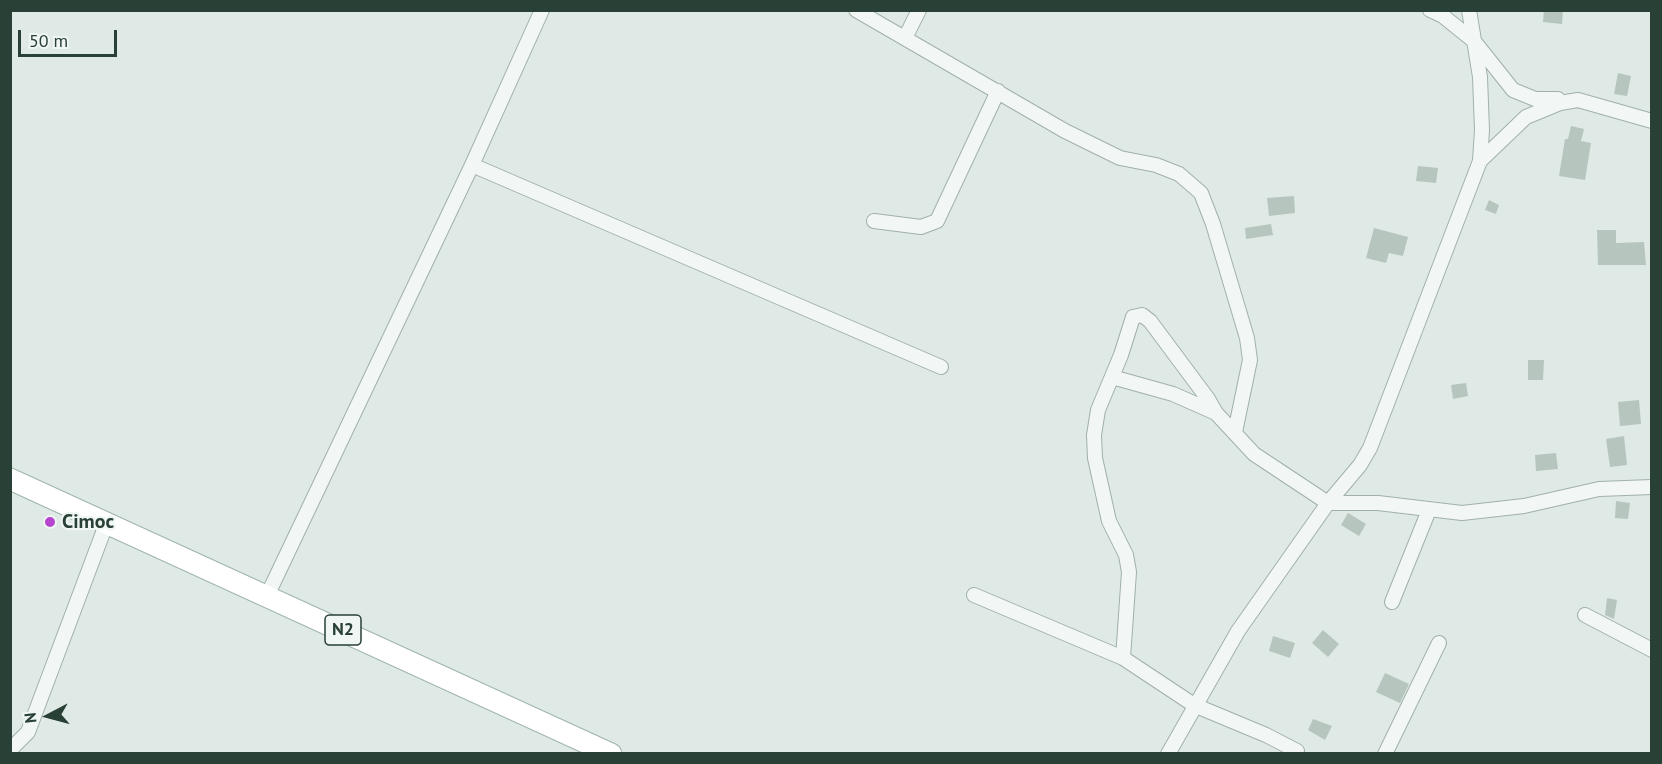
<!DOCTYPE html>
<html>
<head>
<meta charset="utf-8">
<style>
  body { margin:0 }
  #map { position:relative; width:1662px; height:764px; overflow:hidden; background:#dfe9e5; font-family:"PT Sans",sans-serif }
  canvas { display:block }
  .frame { position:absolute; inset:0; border:12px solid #284036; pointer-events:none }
  .north { position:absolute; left:18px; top:686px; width:60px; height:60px; -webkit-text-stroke:4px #eff6f3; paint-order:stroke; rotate:264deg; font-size:16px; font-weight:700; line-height:24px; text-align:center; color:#284036 }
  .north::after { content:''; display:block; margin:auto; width:21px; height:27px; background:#284036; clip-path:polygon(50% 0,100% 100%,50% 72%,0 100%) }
  .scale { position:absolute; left:18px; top:30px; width:99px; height:27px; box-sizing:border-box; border:3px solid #284036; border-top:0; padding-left:8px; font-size:18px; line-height:21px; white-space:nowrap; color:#284036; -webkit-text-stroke:4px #eff6f3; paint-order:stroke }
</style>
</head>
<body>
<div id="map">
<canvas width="1662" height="764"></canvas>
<div class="frame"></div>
<div class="north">N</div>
<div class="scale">50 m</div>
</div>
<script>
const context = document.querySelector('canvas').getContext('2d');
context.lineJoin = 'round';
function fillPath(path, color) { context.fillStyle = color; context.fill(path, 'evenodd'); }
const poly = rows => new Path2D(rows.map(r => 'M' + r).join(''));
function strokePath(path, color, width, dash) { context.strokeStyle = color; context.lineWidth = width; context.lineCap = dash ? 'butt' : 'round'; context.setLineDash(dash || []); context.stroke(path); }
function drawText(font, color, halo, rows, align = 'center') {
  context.font = font + ' "PT Sans",sans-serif'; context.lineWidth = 4.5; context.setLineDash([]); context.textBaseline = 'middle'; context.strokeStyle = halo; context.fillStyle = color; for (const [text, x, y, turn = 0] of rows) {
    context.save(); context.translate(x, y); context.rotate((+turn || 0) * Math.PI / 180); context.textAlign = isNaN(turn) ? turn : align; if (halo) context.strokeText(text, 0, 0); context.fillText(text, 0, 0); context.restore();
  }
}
const building = poly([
  [1544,10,1563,10,1562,24,1543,22],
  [1618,73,1631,76,1627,96,1614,94],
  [1571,126,1584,129,1581,141,1591,143,1585,180,1559,176,1565,139,1568,139],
  [1418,166,1438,168,1436,183,1416,181],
  [1294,196,1295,213,1269,216,1267,198],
  [1489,200,1499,205,1496,214,1485,210],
  [1271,224,1273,235,1246,239,1245,228],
  [1374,228,1408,237,1403,256,1389,253,1386,263,1366,258],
  [1597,230,1616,230,1616,243,1644,242,1646,265,1598,265],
  [1528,360,1544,360,1543,380,1528,380],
  [1466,383,1468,396,1453,399,1451,385],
  [1639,400,1641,424,1620,426,1618,402],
  [1624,436,1627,465,1610,467,1606,439],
  [1556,453,1558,469,1536,471,1535,455],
  [1616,501,1630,503,1628,519,1615,518],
  [1348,513,1366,524,1359,536,1341,525],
  [1607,598,1617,600,1614,619,1605,615],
  [1323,630,1339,644,1328,657,1312,643],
  [1273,636,1295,643,1290,658,1269,651],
  [1385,673,1409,684,1400,703,1376,692],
  [1313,719,1332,726,1325,740,1308,730]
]);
const street = poly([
  [856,10,1065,131,1120,158,1156,165,1179,174,1201,193,1213,224,1247,338,1250,360,1235,432],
  [1430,10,1443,16,1474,41,1513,90,1535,99,1558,99],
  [1469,10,1480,77,1482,130,1480,161],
  [905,38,919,10],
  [472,165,941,367],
  [874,221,921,227,937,221,998,91],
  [1112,377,1173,394,1216,413,1254,454,1328,503,1378,503,1462,513,1524,506,1599,489,1652,487],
  [1216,413,1208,399,1150,321,1142,315,1133,317,1121,355,1098,410,1094,435,1095,458,1109,521,1126,555,1129,572,1123,658,1194,705,1266,735,1297,751],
  [974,595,1123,658],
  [267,596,472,165,542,10],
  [1392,602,1429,510],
  [1585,615,1652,650],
  [10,750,28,732,107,522],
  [1168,754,1238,631,1328,503,1360,465,1370,448,1480,161,1526,117,1560,103,1578,100,1652,121],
  [1385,754,1439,643]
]);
const primary = poly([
  [10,479,611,754]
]);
const markers = [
  [50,522,6,"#b544ce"]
];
const shields = [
  [343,630,36]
];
const shieldNames = [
  ["N2",343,630]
];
const poiNames = [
  ["Cimoc",62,522]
];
fillPath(building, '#b7c5bf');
strokePath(street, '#a1b0aa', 16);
strokePath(primary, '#9fb4ab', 23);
strokePath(street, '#f2f7f5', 14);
strokePath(primary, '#fff', 21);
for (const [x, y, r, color] of markers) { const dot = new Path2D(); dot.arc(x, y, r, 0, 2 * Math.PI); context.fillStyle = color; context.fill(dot); strokePath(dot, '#eff6f3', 2); }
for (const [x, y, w] of shields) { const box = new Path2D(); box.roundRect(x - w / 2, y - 15, w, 30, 4.5); context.fillStyle = '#eff6f3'; context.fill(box); strokePath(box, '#284036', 1.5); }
drawText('bold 18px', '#284036', null, shieldNames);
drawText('bold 20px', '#284036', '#eff6f3', poiNames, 'left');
</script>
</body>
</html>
